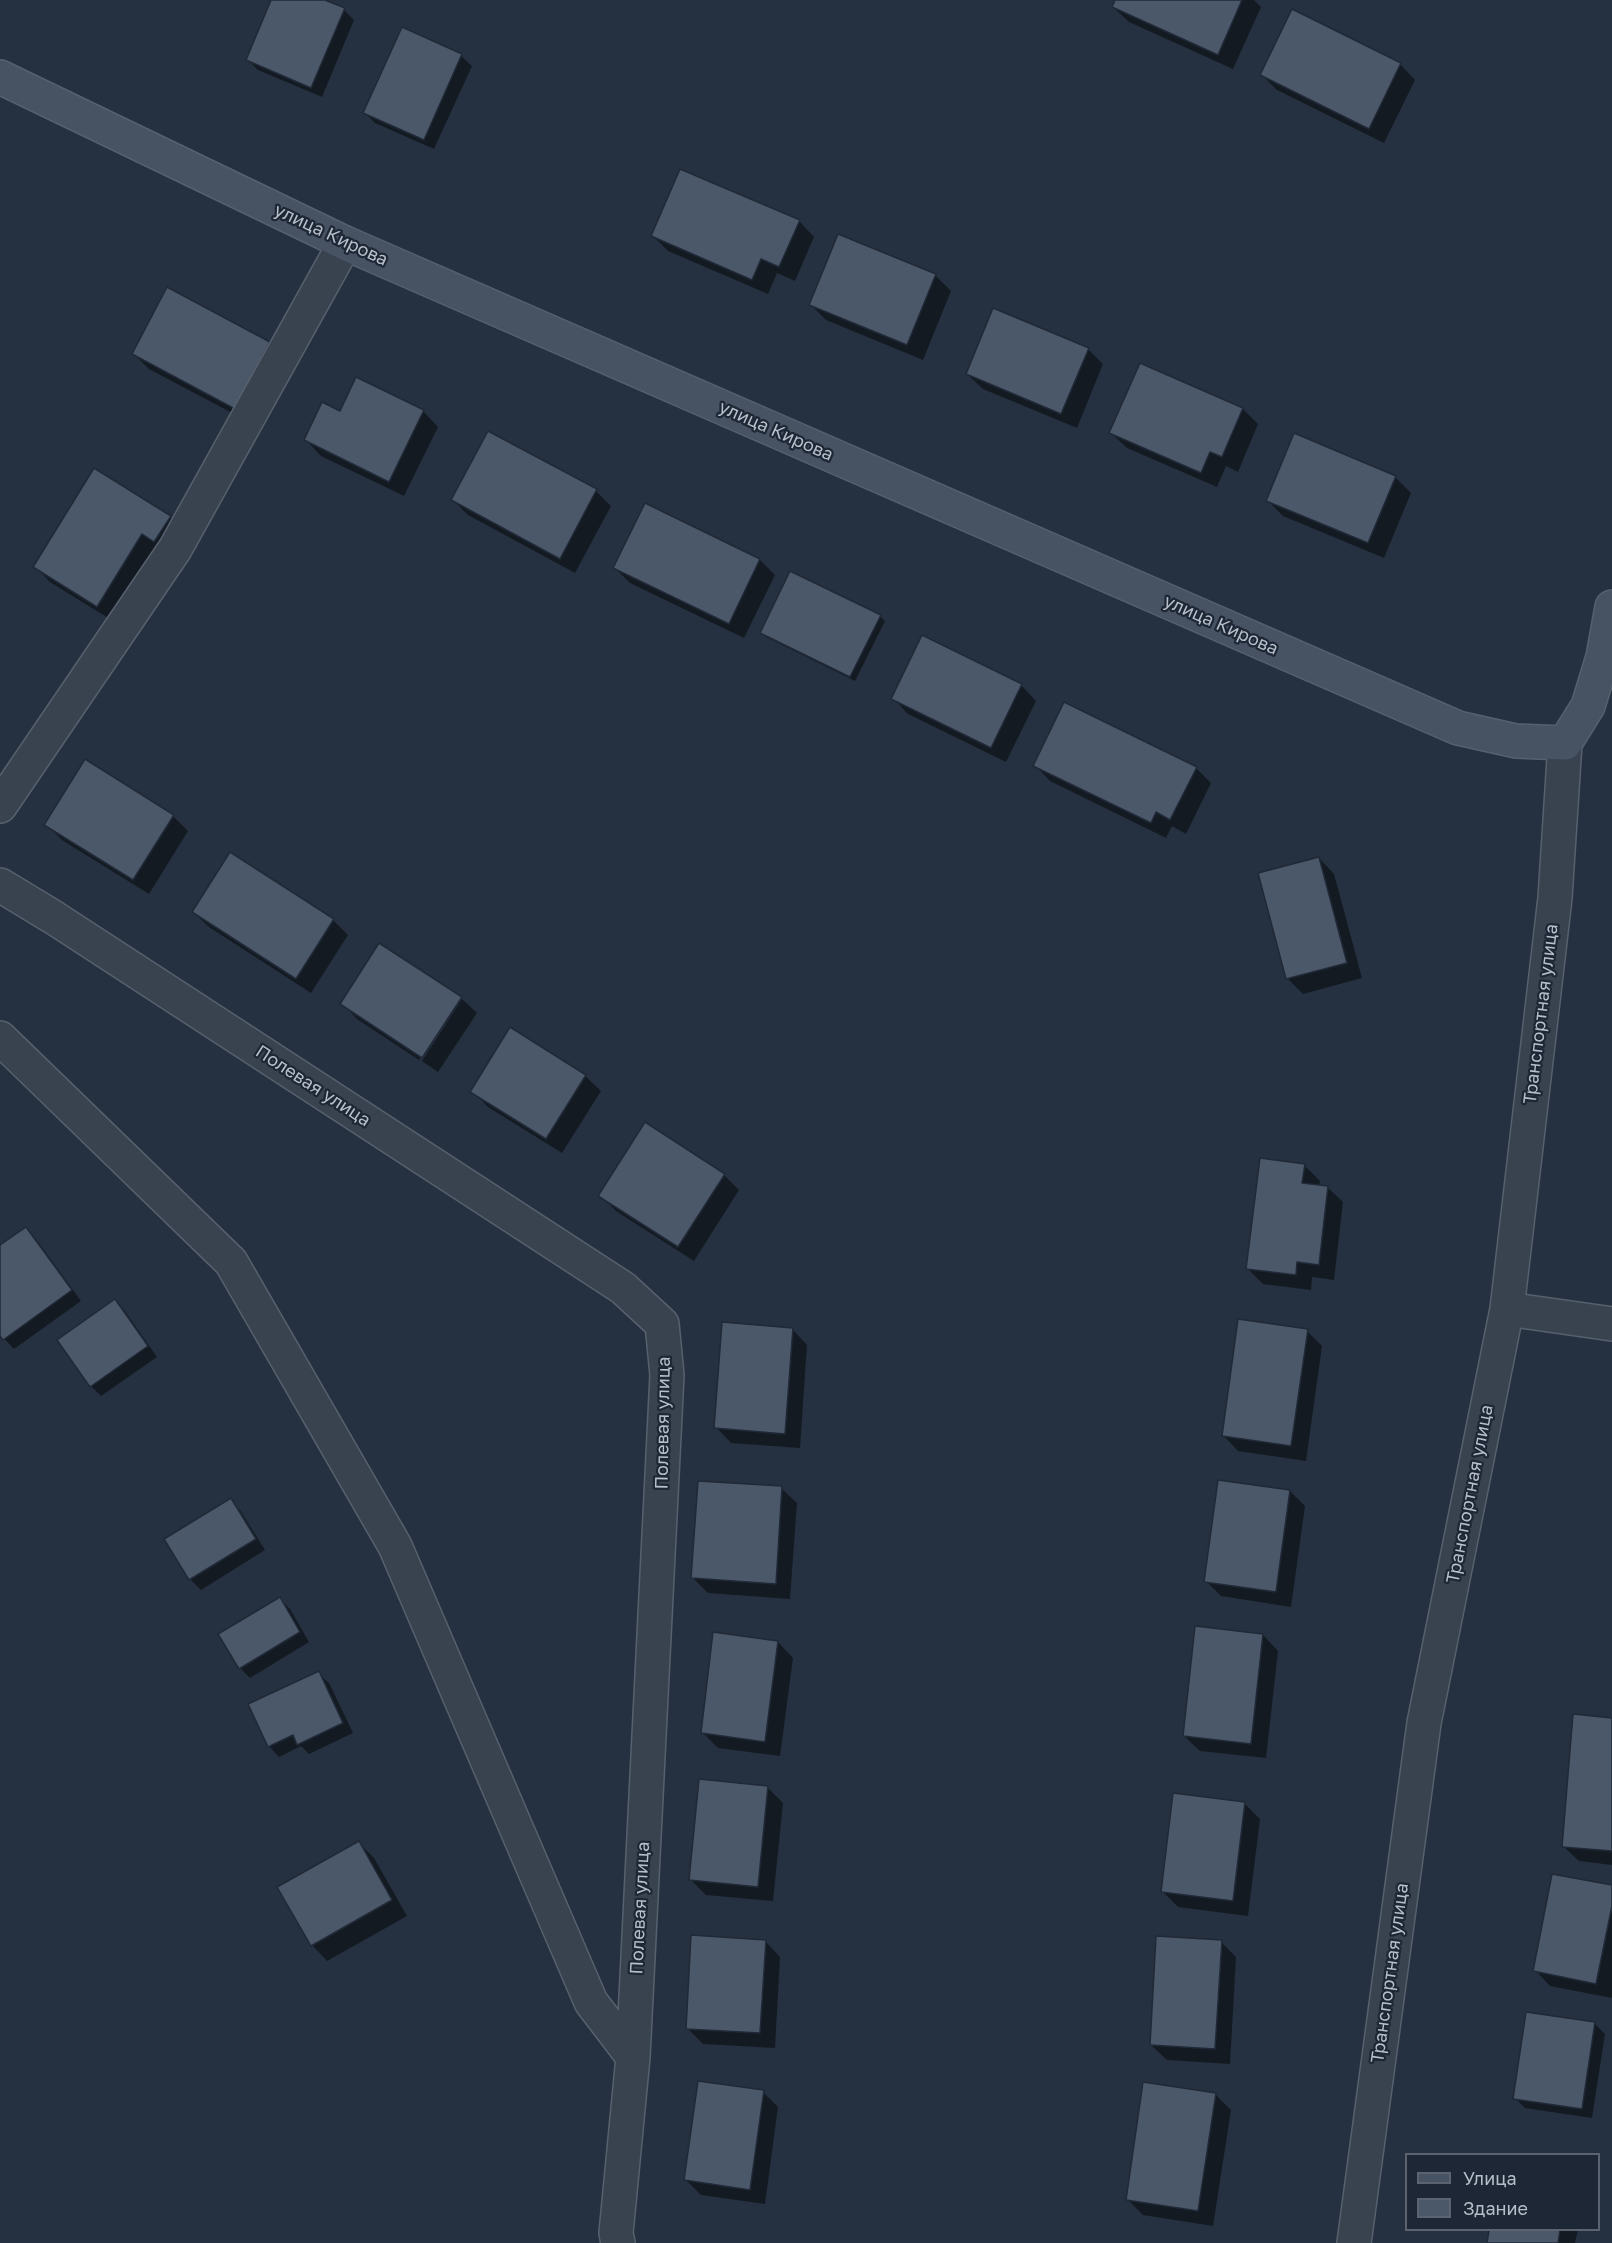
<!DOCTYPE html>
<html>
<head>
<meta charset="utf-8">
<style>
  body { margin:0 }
  #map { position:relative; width:1612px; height:2243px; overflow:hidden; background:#253140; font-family:"Golos Text",sans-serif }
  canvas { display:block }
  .legend { position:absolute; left:1405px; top:2153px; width:195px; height:78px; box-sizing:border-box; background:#1e2735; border:2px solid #5b6371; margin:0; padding:8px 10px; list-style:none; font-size:18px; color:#b6beca }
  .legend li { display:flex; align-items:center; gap:12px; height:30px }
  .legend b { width:30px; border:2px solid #5b6371 }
</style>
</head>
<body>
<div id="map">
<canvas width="1612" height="2243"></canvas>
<ul class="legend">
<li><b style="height:8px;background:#475263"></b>Улица</li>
<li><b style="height:16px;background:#4b5869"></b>Здание</li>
</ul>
</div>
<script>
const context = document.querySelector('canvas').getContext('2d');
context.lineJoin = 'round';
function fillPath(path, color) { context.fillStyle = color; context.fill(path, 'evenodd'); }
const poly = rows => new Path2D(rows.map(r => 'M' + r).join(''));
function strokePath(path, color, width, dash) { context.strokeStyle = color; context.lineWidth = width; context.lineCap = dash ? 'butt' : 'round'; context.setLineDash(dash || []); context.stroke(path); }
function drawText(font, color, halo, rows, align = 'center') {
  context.font = font + ' "Golos Text",sans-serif'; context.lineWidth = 4.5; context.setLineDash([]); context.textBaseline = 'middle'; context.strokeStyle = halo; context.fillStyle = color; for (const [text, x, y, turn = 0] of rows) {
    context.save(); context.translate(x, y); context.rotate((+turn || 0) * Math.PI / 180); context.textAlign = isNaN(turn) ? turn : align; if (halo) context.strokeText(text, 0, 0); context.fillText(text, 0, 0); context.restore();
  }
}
const shadow = poly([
  [273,0,322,0,344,10,354,20,322,97,258,70,248,60],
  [1116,0,1254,0,1261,7,1233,69,1129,22,1113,7],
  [403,29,461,56,472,66,434,149,375,123,365,113],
  [1400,64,1415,80,1384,143,1277,90,1262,75],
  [799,221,814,237,795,281,777,273,768,294,668,251,653,236],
  [839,236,936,276,951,291,923,360,826,320,811,305],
  [269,343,285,358,251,423,149,369,134,354],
  [1088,349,1103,364,1077,428,983,389,967,374],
  [1141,365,1243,409,1258,424,1238,472,1226,466,1217,487,1127,448,1111,433],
  [423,411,438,427,404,496,321,456,306,440,341,413],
  [1395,477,1411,493,1384,558,1283,516,1268,501],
  [596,491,611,506,575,573,468,515,453,500],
  [645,505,760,560,775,575,744,638,630,583,615,568],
  [170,517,185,532,113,621,50,582,35,566],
  [880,616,885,621,855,681,766,637,762,632],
  [1021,685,1036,701,1006,762,908,714,893,698],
  [1035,765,1196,768,1211,783,1186,834,1172,826,1166,838,1050,781],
  [173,816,188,831,149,894,62,840,46,824],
  [1319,858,1334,874,1362,978,1303,994,1287,978],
  [193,912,333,920,348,935,311,993,209,927],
  [380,945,461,998,477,1013,438,1072,422,1061,462,999,459,999,419,1060,357,1019,342,1003],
  [585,1076,601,1091,562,1153,488,1107,472,1091],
  [1304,1165,1320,1181,1319,1186,1327,1187,1343,1202,1334,1280,1312,1277,1311,1290,1263,1284,1248,1269],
  [724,1175,739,1190,694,1261,616,1211,600,1195],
  [26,1229,36,1239,81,1301,14,1349,0,1334,0,1247],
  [115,1301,125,1311,157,1357,101,1396,91,1386],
  [792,1329,807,1345,800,1448,731,1443,716,1427],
  [1307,1331,1322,1346,1306,1461,1238,1451,1223,1435],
  [781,1488,797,1503,790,1599,708,1593,693,1578],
  [1290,1491,1305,1506,1291,1607,1221,1596,1206,1581],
  [230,1500,240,1510,265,1550,201,1590,191,1580,166,1540],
  [280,1599,290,1609,309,1642,250,1678,240,1668],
  [1263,1635,1278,1651,1266,1758,1200,1751,1184,1736],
  [778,1642,793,1658,780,1756,718,1748,702,1732],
  [318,1673,329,1683,353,1733,309,1754,301,1746,279,1757,269,1746],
  [1612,1719,1612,1865,1579,1861,1563,1846],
  [768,1788,783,1803,773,1901,706,1895,691,1880],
  [1244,1803,1260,1819,1248,1916,1178,1907,1163,1892],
  [359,1843,374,1858,407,1916,327,1961,312,1945],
  [1612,1887,1612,1998,1550,1986,1535,1970],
  [765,1941,780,1957,775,2048,703,2044,687,2028],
  [1221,1942,1236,1957,1230,2064,1167,2060,1151,2045],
  [1595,2024,1605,2034,1592,2118,1525,2108,1515,2098],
  [763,2092,778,2107,765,2204,701,2195,686,2180],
  [1216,2095,1231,2110,1213,2226,1143,2215,1127,2199],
  [1491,2230,1578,2230,1575,2243,1488,2243]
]);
const building = poly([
  [271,0,325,0,345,8,311,88,246,60,271,0],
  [1115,0,1242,0,1218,55,1112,7,1115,0],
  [1292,9,1401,63,1369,129,1260,75,1292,9],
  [402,27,462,54,424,140,363,113,402,27],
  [680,169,800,220,779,267,761,259,752,280,651,236,680,169],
  [838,234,936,274,907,345,809,305,838,234],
  [167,287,270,342,235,409,132,354,167,287],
  [993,308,1089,348,1061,414,966,374,993,308],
  [1140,363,1243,408,1222,457,1210,452,1201,473,1109,433,1140,363],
  [356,377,424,410,389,482,304,440,322,402,340,411,356,377],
  [488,431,597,489,560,559,451,500,488,431],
  [1294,433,1396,476,1368,543,1266,501,1294,433],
  [94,468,171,516,154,542,142,534,97,607,33,567,94,468],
  [645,503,760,559,729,624,613,568,645,503],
  [790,571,881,615,850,677,760,633,790,571],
  [922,635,1022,684,991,748,891,699,922,635],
  [1064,702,1197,767,1170,820,1156,812,1151,823,1033,766,1064,702],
  [85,759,174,815,133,880,44,825,85,759],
  [230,852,334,919,296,979,192,912,230,852],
  [1319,857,1347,963,1286,979,1258,873,1319,857],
  [379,943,462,997,422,1058,340,1004,379,943],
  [510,1027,586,1075,546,1139,470,1092,510,1027],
  [645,1122,725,1174,678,1247,598,1196,645,1122],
  [1260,1158,1305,1164,1302,1183,1328,1186,1319,1265,1297,1262,1296,1275,1246,1269,1260,1158],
  [26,1227,72,1290,3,1340,0,1336,0,1245,26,1227],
  [115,1299,148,1346,90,1387,57,1340,115,1299],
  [1238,1319,1308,1329,1291,1446,1222,1436,1238,1319],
  [722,1322,793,1328,785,1434,714,1428,722,1322],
  [1218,1480,1290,1490,1276,1592,1204,1582,1218,1480],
  [698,1481,782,1486,776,1584,691,1578,698,1481],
  [231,1498,256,1539,189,1580,164,1539,231,1498],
  [280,1597,300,1632,239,1669,218,1634,280,1597],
  [1195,1626,1263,1634,1251,1744,1183,1736,1195,1626],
  [713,1632,778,1641,765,1742,701,1733,713,1632],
  [319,1671,343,1723,297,1745,293,1735,268,1747,248,1704,319,1671],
  [1573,1714,1612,1718,1612,1851,1562,1847,1573,1714],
  [699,1779,768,1786,758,1887,689,1880,699,1779],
  [1173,1793,1245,1802,1233,1901,1161,1892,1173,1793],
  [359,1841,392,1900,311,1946,277,1887,359,1841],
  [1552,1874,1612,1885,1612,1906,1596,1984,1533,1971,1552,1874],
  [691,1935,766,1940,760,2033,686,2029,691,1935],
  [1156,1936,1222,1940,1215,2049,1150,2045,1156,1936],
  [1526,2012,1595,2022,1582,2109,1513,2099,1526,2012],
  [698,2081,764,2090,750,2190,684,2180,698,2081],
  [1143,2082,1216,2093,1198,2211,1126,2200,1143,2082],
  [1489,2230,1560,2230,1558,2243,1487,2243,1489,2230]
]);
const street = poly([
  [0,806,175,549,345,243],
  [0,885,53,917,623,1288,662,1324,667,1375,633,2057,616,2233,618,2243],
  [0,1038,231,1262,395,1546,591,2002,633,2057],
  [1507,1309,1612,1324],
  [1354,2243,1424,1723,1507,1309,1555,898,1565,743]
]);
const secondary = poly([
  [0,77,345,243,1458,728,1516,741,1565,743,1588,706,1603,657,1612,607]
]);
const streetNames = [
  ["улица Кирова",331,235,25],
  ["улица Кирова",776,431,24],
  ["улица Кирова",1221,625,24],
  ["Транспортная улица",1541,1014,-83],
  ["Полевая улица",313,1086,33],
  ["Полевая улица",663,1423,-89],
  ["Транспортная улица",1470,1494,-79],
  ["Полевая улица",640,1908,-87],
  ["Транспортная улица",1390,1973,-82]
];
fillPath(shadow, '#0007');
fillPath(building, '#4b5869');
strokePath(building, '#202937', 1.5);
strokePath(street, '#57606d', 36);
strokePath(secondary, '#57606d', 36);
strokePath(street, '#394350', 33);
strokePath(secondary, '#475263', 33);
drawText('18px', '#b6beca', '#1e2735', streetNames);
</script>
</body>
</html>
